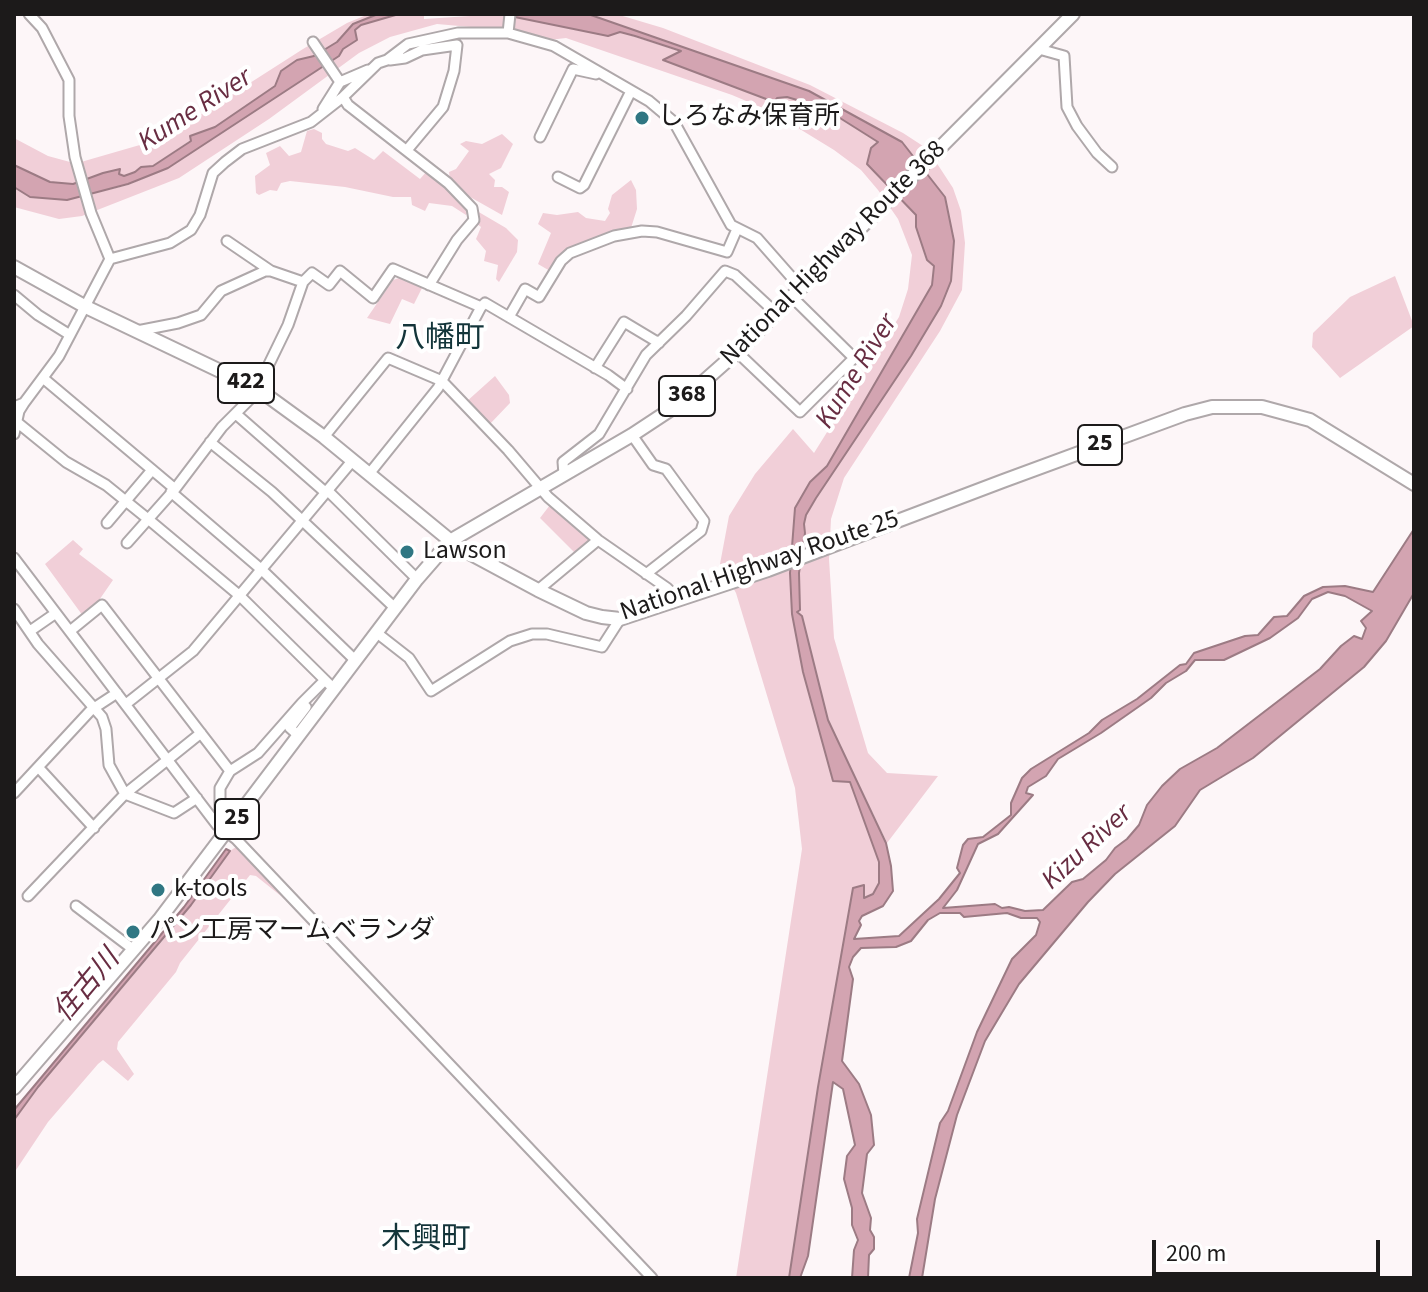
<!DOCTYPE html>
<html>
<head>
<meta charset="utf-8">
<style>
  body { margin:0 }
  #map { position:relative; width:1428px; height:1292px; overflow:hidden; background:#fdf6f8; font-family:"Source Sans 3",sans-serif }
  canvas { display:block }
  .frame { position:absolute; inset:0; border:16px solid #1c1a1a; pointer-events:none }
  .scale { position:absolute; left:1152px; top:1240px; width:228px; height:36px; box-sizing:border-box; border:4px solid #1c1a1a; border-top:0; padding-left:10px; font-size:24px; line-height:28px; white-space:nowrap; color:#1c1a1a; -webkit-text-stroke:6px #fff; paint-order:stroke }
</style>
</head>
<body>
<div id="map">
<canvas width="1428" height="1292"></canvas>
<div class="frame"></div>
<div class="scale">200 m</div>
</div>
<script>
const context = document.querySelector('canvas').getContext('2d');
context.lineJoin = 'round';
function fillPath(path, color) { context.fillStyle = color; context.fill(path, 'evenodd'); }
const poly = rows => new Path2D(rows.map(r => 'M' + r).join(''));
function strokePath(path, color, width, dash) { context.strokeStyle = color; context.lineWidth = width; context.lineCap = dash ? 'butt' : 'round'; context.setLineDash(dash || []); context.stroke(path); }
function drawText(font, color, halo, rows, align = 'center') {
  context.font = font + ' "Source Sans 3","Noto Sans JP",sans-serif'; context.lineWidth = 8; context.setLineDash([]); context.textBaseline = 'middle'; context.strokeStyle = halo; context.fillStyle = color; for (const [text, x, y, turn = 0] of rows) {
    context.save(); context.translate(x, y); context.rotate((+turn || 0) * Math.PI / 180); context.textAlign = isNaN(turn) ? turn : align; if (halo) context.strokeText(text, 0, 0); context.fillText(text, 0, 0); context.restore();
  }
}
const green = poly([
  [369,14,378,14,353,24,337,42,314,56,297,60,281,71,275,86,215,127,190,136,191,140,153,166,141,167,135,172,123,176,119,174,119,169,102,173,74,184,50,182,14,165,14,138,48,156,70,162,81,162,164,138,303,49,347,23],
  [399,14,424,14,424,19,500,14,608,36,620,32,682,52,664,59,777,98,787,97,824,108,879,143,867,164,916,215,916,227,926,259,934,266,932,285,914,316,827,466,810,482,795,508,790,573,792,614,803,672,850,782,879,862,879,883,873,894,863,898,853,888,818,1087,789,1278,736,1278,802,849,795,788,736,593,720,564,729,516,755,474,793,429,814,453,899,317,908,289,912,255,898,219,878,190,861,170,834,150,772,112,732,95,566,38,549,40,516,31,437,24,390,37,359,53,269,119,179,178,82,216,59,219,14,207,14,187,30,197,66,200,128,185,168,168,339,56,343,49,357,40,355,30,361,25],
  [588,14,616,14,663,28,810,85,903,133,923,146,938,165,953,188,961,211,965,243,962,290,940,331,844,478,831,519,829,559,834,638,868,753,887,773,938,776,887,843,828,720,802,616,798,615,797,611,800,610,799,573,806,515,951,281,902,142,809,91],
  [314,129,322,133,322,139,326,144,348,151,355,148,374,160,383,151,420,179,427,171,469,211,466,215,452,206,429,203,425,211,412,205,411,197,393,197,345,187,290,181,281,183,277,191,270,190,259,195,256,193,255,176,270,165,266,153,280,146,289,156,301,152,307,131],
  [502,134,513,144,501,168,489,174,495,180,494,187,502,187,509,192,502,215,463,193,450,181,449,172,456,169,469,151,460,144,466,141,482,144],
  [631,180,636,190,637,209,631,228,593,240,550,271,538,264,551,233,538,224,543,213,557,215,578,212,586,218,605,221,610,213,608,209,612,195],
  [477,211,506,228,518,240,517,252,499,282,496,279,498,265,484,261,486,251,476,239,481,227,476,223],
  [1395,276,1414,326,1340,378,1312,347,1313,333,1350,297],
  [399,278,422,288,414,304,402,299,390,324,367,318,393,280],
  [495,376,509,395,510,403,489,425,466,402],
  [550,505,552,505,593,541,580,552,574,552,540,518],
  [73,540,83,549,79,554,113,580,95,606,83,616,45,564],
  [236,847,286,900,256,876,250,875,180,963,176,972,118,1042,117,1049,134,1074,128,1081,103,1060,98,1064,48,1122,14,1173,16,1117,38,1087,169,933,230,851]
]);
const water = poly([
  [378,14,399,14,361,25,355,30,357,40,343,49,339,56,168,168,128,184,67,200,30,197,14,187,14,165,50,182,73,184,103,173,120,169,119,174,124,176,135,172,141,167,153,166,191,141,190,136,215,127,275,86,281,71,297,60,314,56,337,42,353,24,378,14],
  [500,14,588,14,809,91,902,142,945,197,954,241,951,281,941,306,911,356,816,498,806,515,804,524,805,533,799,573,800,610,797,612,802,616,828,720,886,843,891,866,893,891,883,906,862,916,859,921,861,925,854,939,899,936,939,899,960,873,957,868,963,845,968,839,983,837,1011,815,1011,803,1022,778,1031,769,1089,733,1102,720,1137,699,1180,665,1186,664,1194,653,1245,636,1258,635,1274,617,1287,616,1304,596,1323,587,1345,586,1373,592,1414,529,1414,593,1386,641,1364,667,1253,758,1200,790,1175,826,1115,874,1088,902,1019,984,985,1041,957,1115,935,1199,922,1278,909,1278,918,1233,917,1219,940,1123,948,1111,977,1032,1012,959,1036,935,1040,922,1037,918,1021,918,1007,913,964,917,960,913,940,913,928,920,911,941,896,947,861,948,853,957,849,967,853,979,842,1061,859,1084,871,1115,874,1145,867,1154,862,1193,871,1218,870,1230,874,1237,874,1249,869,1255,868,1278,852,1278,854,1250,858,1240,852,1225,852,1208,844,1179,847,1156,855,1145,843,1089,833,1082,808,1256,800,1278,789,1278,818,1087,853,888,864,885,864,898,873,894,879,883,879,862,850,782,833,781,803,672,792,614,790,573,795,508,810,482,827,466,914,316,932,285,934,266,927,260,916,227,916,215,867,164,871,148,878,142,824,108,787,97,777,98,774,102,663,60,681,51,635,36,620,32,608,36,500,14],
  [1328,592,1345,596,1372,611,1361,621,1366,628,1362,639,1354,636,1341,646,1320,669,1217,748,1180,769,1162,786,1147,805,1139,825,1127,839,1115,848,1106,860,1083,879,1072,882,1043,910,1025,911,1009,907,1002,908,995,904,943,908,957,890,978,844,998,834,1033,795,1026,793,1028,787,1046,776,1058,759,1101,733,1151,698,1166,683,1186,671,1195,660,1224,660,1270,638,1298,618,1312,599,1328,592],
  [226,849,230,851,191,905,38,1087,14,1120,14,1110,184,907,226,849]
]);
const minor = poly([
  [29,14,42,28,69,80,69,116,75,157,91,213,110,259],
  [508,33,510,14],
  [313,42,340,82],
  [1039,49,1064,56,1067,107,1077,126,1097,153,1112,167],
  [390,60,405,58,422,50,457,45,454,71,443,107,407,150],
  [343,97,348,105,448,183,472,208,474,220,457,240,429,285],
  [323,109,340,82,368,70],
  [540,137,573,69,596,74],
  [558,177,580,188,584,185,631,91],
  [227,241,271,271],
  [14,295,38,315,70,335],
  [509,317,525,289,539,297,561,261,570,253,614,236,642,231,657,232,727,252,737,229],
  [137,331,178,323,201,315,221,291,265,271,271,271,303,282],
  [737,352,800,412,854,358,792,297],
  [595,368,624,322,659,343,659,341],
  [43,378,175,489],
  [14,407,24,403,59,356,110,259,170,243,191,230,200,215,213,173,225,162,242,149,311,122,343,97,378,63,387,60,408,44,458,33,508,33,554,46,649,101,674,122,731,225,757,238,801,288],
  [236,414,325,492],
  [18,423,66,462,106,485,148,519,240,596,334,689],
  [14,434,19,411,24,403],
  [632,435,653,465,666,469,704,521,701,531,646,574],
  [324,437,388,358,442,381,508,450,548,497,598,540,667,588,679,600],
  [210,442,272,492,395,608],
  [369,474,438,388,481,307],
  [564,474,563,462,599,434,646,355,686,316,725,271,735,275,776,313],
  [327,490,417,579],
  [171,492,262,570,356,661],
  [107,523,152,470],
  [127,543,175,489,222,427,254,395,288,325,303,282,312,273,329,285,340,271,373,298,393,269,481,307,485,303,608,375,627,389],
  [14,558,217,825,236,839,652,1278],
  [538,590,598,540],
  [14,609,38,644,102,717,106,729,109,765,125,794,174,813,197,798],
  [30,631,56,613],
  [70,631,102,605,230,771,258,753,302,703,306,707,290,728,299,736],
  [377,633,409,658,431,691,510,641,532,634,547,634,602,647,620,619],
  [302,703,325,680],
  [126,704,193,651,353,460],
  [38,767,94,828],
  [14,793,91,710,117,693],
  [217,825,220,819,220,788,230,771],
  [28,896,125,794,201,733],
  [76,906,134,950]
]);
const highway = poly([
  [14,267,86,307,258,389,324,437,458,547,538,590,586,613,602,617,620,619,768,570,1003,481,1185,414,1212,407,1262,407,1310,420,1414,484],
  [14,1088,159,920,417,579,450,541,632,435,676,406,737,352,1073,14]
]);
const markers = [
  [642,118,8,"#307783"],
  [407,552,8,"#307783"],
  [158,890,8,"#307783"],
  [133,932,8,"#307783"]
];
const shields = [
  [246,383,56],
  [687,396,56],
  [1100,445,44],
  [237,819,44]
];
const shieldNames = [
  ["422",246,383],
  ["368",687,396],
  ["25",1100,445],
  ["25",237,819]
];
const poiNames = [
  ["しろなみ保育所",658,118],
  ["Lawson",423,552],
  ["k-tools",174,890],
  ["パン工房マームベランダ",149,932]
];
const streetNames = [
  ["National Highway Route 368",834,254,-45],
  ["National Highway Route 25",760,567,-19]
];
const waterNames = [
  ["Kume River",196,111,-33],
  ["Kume River",858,372,-58],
  ["Kizu River",1088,848,-43],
  ["住古川",88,987,-50]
];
const quarterNames = [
  ["八幡町",440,340],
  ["木興町",426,1241]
];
fillPath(green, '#f1cfd8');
fillPath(water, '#d3a4b1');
strokePath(water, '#9c7b84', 2);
strokePath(minor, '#afa8aa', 13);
strokePath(highway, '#afa8aa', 16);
strokePath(minor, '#fff', 9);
strokePath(highway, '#fff', 12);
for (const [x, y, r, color] of markers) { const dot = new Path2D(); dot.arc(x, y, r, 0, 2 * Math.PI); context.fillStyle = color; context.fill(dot); strokePath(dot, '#fff', 3); }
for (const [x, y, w] of shields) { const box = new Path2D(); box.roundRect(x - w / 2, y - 20, w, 40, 6); context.fillStyle = '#fff'; context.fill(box); strokePath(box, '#1c1a1a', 2); }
drawText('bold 24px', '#1c1a1a', null, shieldNames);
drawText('26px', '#1c1a1a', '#fff', poiNames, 'left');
drawText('26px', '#1c1a1a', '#fff', streetNames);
drawText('italic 28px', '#682d42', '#fff', waterNames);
drawText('30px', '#13353a', '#fff', quarterNames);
</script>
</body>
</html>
